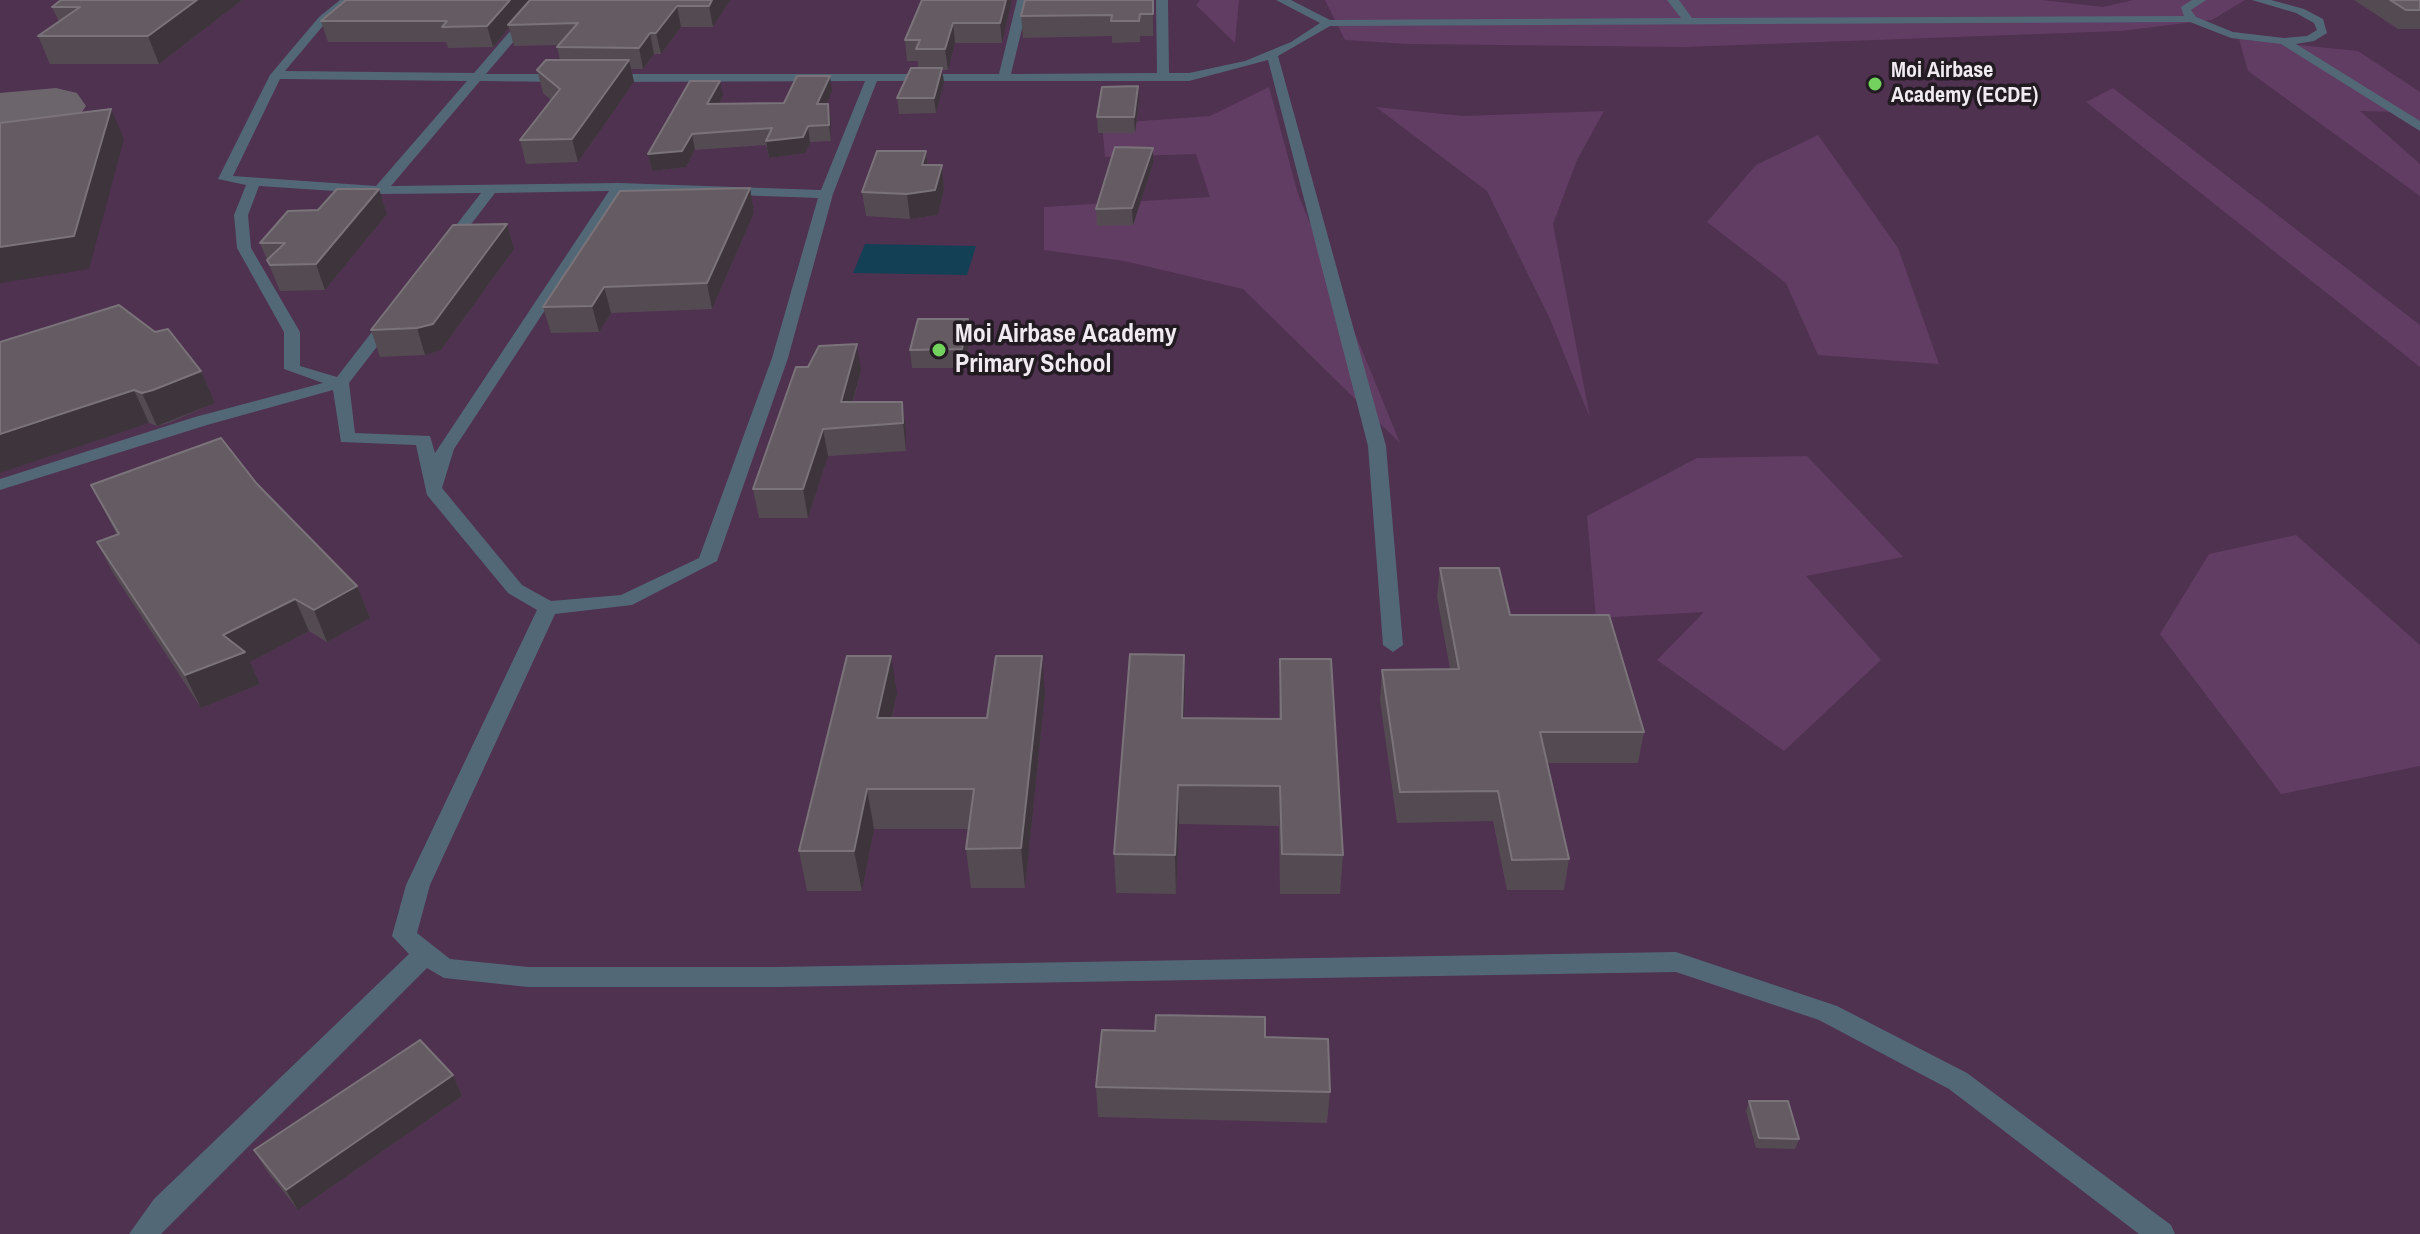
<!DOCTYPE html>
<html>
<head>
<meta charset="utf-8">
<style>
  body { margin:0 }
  canvas { display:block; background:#2c242c }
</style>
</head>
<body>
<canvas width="2420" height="1234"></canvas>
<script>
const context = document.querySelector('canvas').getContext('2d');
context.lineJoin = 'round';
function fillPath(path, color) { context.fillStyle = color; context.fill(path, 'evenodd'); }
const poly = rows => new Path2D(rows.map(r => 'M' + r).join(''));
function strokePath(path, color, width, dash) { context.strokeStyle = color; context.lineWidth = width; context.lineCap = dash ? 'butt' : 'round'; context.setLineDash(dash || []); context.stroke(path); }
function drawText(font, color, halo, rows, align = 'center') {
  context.font = font + ' "Archivo Narrow",sans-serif'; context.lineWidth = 7; context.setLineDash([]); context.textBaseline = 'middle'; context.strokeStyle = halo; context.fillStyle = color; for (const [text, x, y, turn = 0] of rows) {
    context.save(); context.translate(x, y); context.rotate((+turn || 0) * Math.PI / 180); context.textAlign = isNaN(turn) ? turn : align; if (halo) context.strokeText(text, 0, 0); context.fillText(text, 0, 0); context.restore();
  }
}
const green = poly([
  [0,0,2420,0,2420,1234,0,1234]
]);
const forest = poly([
  [1200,0,1239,0,1235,43,1196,5],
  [1325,0,2042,0,2103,7,2133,0,2245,0,2212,20,2120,31,1685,47,1407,44,1345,40],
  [2239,39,2358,51,2420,92,2420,125,2399,112,2360,111,2420,164,2420,196,2248,71],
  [1269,87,1298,194,1400,443,1243,289,1124,261,1044,250,1044,207,1210,197,1196,154,1105,157,1102,124,1210,116],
  [2113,88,2420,325,2420,367,2086,102],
  [1376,107,1462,116,1604,111,1577,160,1553,224,1590,418,1550,319,1487,191],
  [1818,135,1898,248,1939,364,1818,355,1786,283,1707,222,1756,165],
  [1807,456,1903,557,1806,576,1881,660,1784,751,1657,660,1704,612,1596,618,1587,516,1697,458],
  [2296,535,2420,645,2420,766,2281,794,2160,634,2209,554]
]);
const water = poly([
  [865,244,975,246,976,246,967,275,853,273]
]);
const taxiway = poly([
  [56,88,77,93,86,106,77,119,0,129,0,93,56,88]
]);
const street = poly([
  [340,0,353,0,327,21,285,71,474,73,537,0,549,0,486,74,564,74,570,78,564,82,480,81,391,186,619,183,821,190,865,81,608,82,602,78,608,74,999,74,1017,0,1029,0,1011,74,1157,73,1156,0,1168,0,1169,73,1189,73,1245,61,1291,42,1320,23,1276,0,1291,0,1330,20,1681,18,1667,0,1679,0,1692,18,2184,16,2181,7,2192,0,2206,0,2191,10,2196,17,2233,32,2284,38,2307,36,2317,30,2314,23,2296,13,2252,0,2271,0,2304,9,2323,19,2327,33,2314,41,2296,44,2420,121,2420,131,2281,44,2231,38,2190,22,1330,26,1278,56,1386,446,1403,645,1393,652,1383,645,1368,446,1268,60,1189,81,877,81,833,194,788,358,717,561,632,605,555,614,430,885,417,933,450,959,528,967,776,967,1676,952,1837,1006,1967,1073,2171,1225,2175,1234,2139,1234,1949,1089,1819,1020,1676,972,776,987,528,987,444,978,427,968,161,1234,129,1234,154,1199,409,954,392,936,406,885,537,610,508,593,427,495,416,445,341,442,333,390,207,425,0,490,0,479,195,417,323,383,284,369,284,332,237,248,234,215,246,185,218,179,270,75,319,17,340,0],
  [280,79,467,81,376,186,233,176,280,79],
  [259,186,380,194,481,193,440,246,447,250,452,249,495,193,609,191,435,453,430,436,355,433,349,383,399,318,397,315,385,315,337,377,300,366,300,332,251,248,248,215,259,186],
  [623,191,818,198,772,358,699,558,621,595,551,601,522,585,442,488,454,449,623,191]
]);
const wall = poly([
  [242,0,159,64,50,64,38,36,59,22,52,7],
  [346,0,730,0,713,27,681,27,661,54,654,54,643,69,631,69,634,82,578,162,526,164,520,140,551,100,543,93,537,70,560,60,557,47,559,45,514,46,509,28,493,47,448,48,446,42,328,42,321,21],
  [922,0,1011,4,1002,43,955,43,948,70,942,70,944,83,936,113,899,114,897,98,918,68,918,61,907,61,905,40],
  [1153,0,1153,36,1140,36,1140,42,1112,43,1112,36,1023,38,1021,16],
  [2354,0,2420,0,2420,29,2398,29],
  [832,91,826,104,828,104,831,120,831,141,810,142,806,153,769,158,766,145,695,150,686,167,652,171,648,154,723,96,719,104,784,103],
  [1139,101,1135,133,1098,133,1097,117],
  [926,151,928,165,942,165,944,189,938,215,910,219,866,216,862,192],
  [1153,164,1133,225,1097,226,1096,209],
  [750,188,754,213,712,309,611,313,599,332,551,333,543,307],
  [379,189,387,214,325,290,280,291,260,243,318,210],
  [507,224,514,249,441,350,425,355,380,357,371,330],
  [970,337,964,368,912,368,910,350],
  [0,342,201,371,215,403,168,423,157,426,149,423,0,473],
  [861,371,853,402,902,402,906,429,906,451,828,456,808,518,759,518,753,489],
  [257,484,357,586,370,618,327,642,309,631,250,662,260,684,201,708,113,573,97,542,117,535,91,485],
  [1440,568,1510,615,1644,732,1638,763,1547,763,1569,859,1564,890,1507,890,1493,821,1397,823,1380,700,1382,670,1450,669,1437,597],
  [1184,655,1184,718,1279,719,1280,659,1343,855,1340,894,1280,894,1279,826,1179,824,1176,894,1116,893,1114,854],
  [897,694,892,718,987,718,1045,694,1025,888,971,888,966,849,969,829,874,829,862,891,807,891,799,851],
  [1265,1037,1330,1092,1327,1123,1098,1117,1096,1087],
  [453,1075,462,1096,298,1210,267,1171,254,1150],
  [1749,1101,1799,1139,1795,1149,1756,1148,1746,1111]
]);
const shadedWall = poly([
  [197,0,242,0,159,64,148,36],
  [510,0,533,0,508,25,509,28,493,47,487,26],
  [712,0,730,0,713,27,709,6],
  [1006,0,1011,0,1011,4,1002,43,1000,23],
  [677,6,681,27,661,54,656,33],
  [953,23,955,43,948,70,945,49],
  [650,33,654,54,643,69,639,48],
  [629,60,634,82,578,162,572,139],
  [942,68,944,83,936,113,934,98],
  [830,76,832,91,820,120,817,104],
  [720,81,723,96,711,120,707,104],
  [1138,86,1139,101,1135,133,1134,117],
  [828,104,831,120,831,141,829,125],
  [111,109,124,139,89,269,0,283,0,247],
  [808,126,810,142,806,153,769,158,766,141],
  [692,134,695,150,686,167,652,171,648,154],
  [1153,148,1153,164,1133,225,1132,208],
  [926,151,929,175,922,165],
  [942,165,944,189,938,215,910,219,907,194],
  [750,188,754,213,712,309,707,283],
  [379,189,387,214,325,290,316,264],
  [507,224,514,249,441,350,425,355,417,328],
  [604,287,611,313,599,332,592,306],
  [968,319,970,337,964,368,962,349],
  [857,344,861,371,845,429,841,402],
  [201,371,215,403,157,426,142,393],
  [134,390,149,423,0,473,0,434],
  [902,402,906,429,906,451,903,423],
  [823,429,828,456,808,518,803,489],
  [357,586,370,618,327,642,314,610],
  [295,599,309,631,250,662,260,684,201,708,185,675,223,635],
  [1184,655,1185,693,1182,757,1182,718],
  [891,656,897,694,883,757,877,718],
  [1042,656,1045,694,1025,888,1021,848],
  [1178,785,1179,824,1176,894,1175,855],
  [867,789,874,829,862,891,854,851],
  [453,1075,462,1096,298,1210,286,1190]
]);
const building = poly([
  [61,0,197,0,148,36,38,36,80,7,52,7,61,0],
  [346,0,510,0,487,26,442,27,447,21,321,21,346,0],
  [530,0,712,0,709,6,677,6,656,33,650,33,639,48,557,47,578,23,508,25,530,0],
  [922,0,1006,0,1000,23,953,23,945,49,916,49,920,40,905,40,922,0],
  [1025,0,1153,0,1153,14,1140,14,1139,21,1111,21,1112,15,1021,16,1025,0],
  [2390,0,2420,0,2420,10,2406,10,2390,0],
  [546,60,629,60,572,139,520,140,560,89,537,70,546,60],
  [911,68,942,68,934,98,897,98,911,68],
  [797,76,830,76,817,104,828,104,829,125,808,126,803,137,766,141,772,128,692,134,682,151,648,154,690,81,720,81,707,104,784,103,797,76],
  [1138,86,1134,117,1097,117,1102,87,1138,86],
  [111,109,74,236,0,247,0,123,111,109],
  [1115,147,1153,148,1132,208,1096,209,1115,147],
  [877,151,926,151,922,165,942,165,935,190,907,194,862,192,877,151],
  [750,188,707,283,604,287,592,306,543,307,620,191,750,188],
  [337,189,379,189,316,264,270,265,267,260,285,243,260,243,288,211,318,210,337,189],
  [507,224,433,324,417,328,371,330,453,225,507,224],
  [119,305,155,332,168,329,201,371,153,390,142,393,134,390,0,434,0,342,119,305],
  [918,319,968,319,962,349,910,350,918,319],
  [857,344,841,402,902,402,903,423,823,429,803,489,753,489,796,367,808,367,819,346,857,344],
  [221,438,257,484,357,586,314,610,295,599,223,635,245,652,185,675,97,542,119,534,91,485,221,438],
  [1440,568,1499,568,1510,615,1609,615,1644,732,1540,732,1569,859,1512,860,1498,791,1400,792,1382,670,1459,669,1440,568],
  [1130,654,1184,655,1182,718,1281,719,1280,659,1331,659,1343,855,1282,854,1280,786,1178,785,1175,855,1114,854,1130,654],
  [847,656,891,656,877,718,987,718,996,656,1042,656,1021,848,966,849,974,789,867,789,854,851,799,851,847,656],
  [1156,1015,1265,1017,1265,1037,1328,1039,1330,1092,1096,1087,1102,1030,1155,1031,1156,1015],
  [420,1040,453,1075,286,1190,254,1150,420,1040],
  [1749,1101,1788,1101,1799,1139,1759,1138,1749,1101]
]);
const markers = [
  [1875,84,8,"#72d25d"],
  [939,350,8,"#72d25d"]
];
const farPoinames = [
  ["Moi Airbase",1891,71],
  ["Academy (ECDE)",1891,96]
];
const poiNames = [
  ["Moi Airbase Academy",955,335],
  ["Primary School",955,365]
];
fillPath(green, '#4f3150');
fillPath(forest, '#613d63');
fillPath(water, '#144056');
fillPath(taxiway, '#6c666c');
fillPath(street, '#536877');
fillPath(wall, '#544b52');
fillPath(shadedWall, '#3d343c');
fillPath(building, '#655c63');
strokePath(building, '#7a7379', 2);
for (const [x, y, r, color] of markers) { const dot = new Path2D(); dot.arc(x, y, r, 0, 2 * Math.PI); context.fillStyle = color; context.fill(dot); strokePath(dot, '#221b22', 3); }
drawText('bold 22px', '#f0ebf0', '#221b22', farPoinames, 'left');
drawText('bold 26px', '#f0ebf0', '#221b22', poiNames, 'left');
</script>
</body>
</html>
